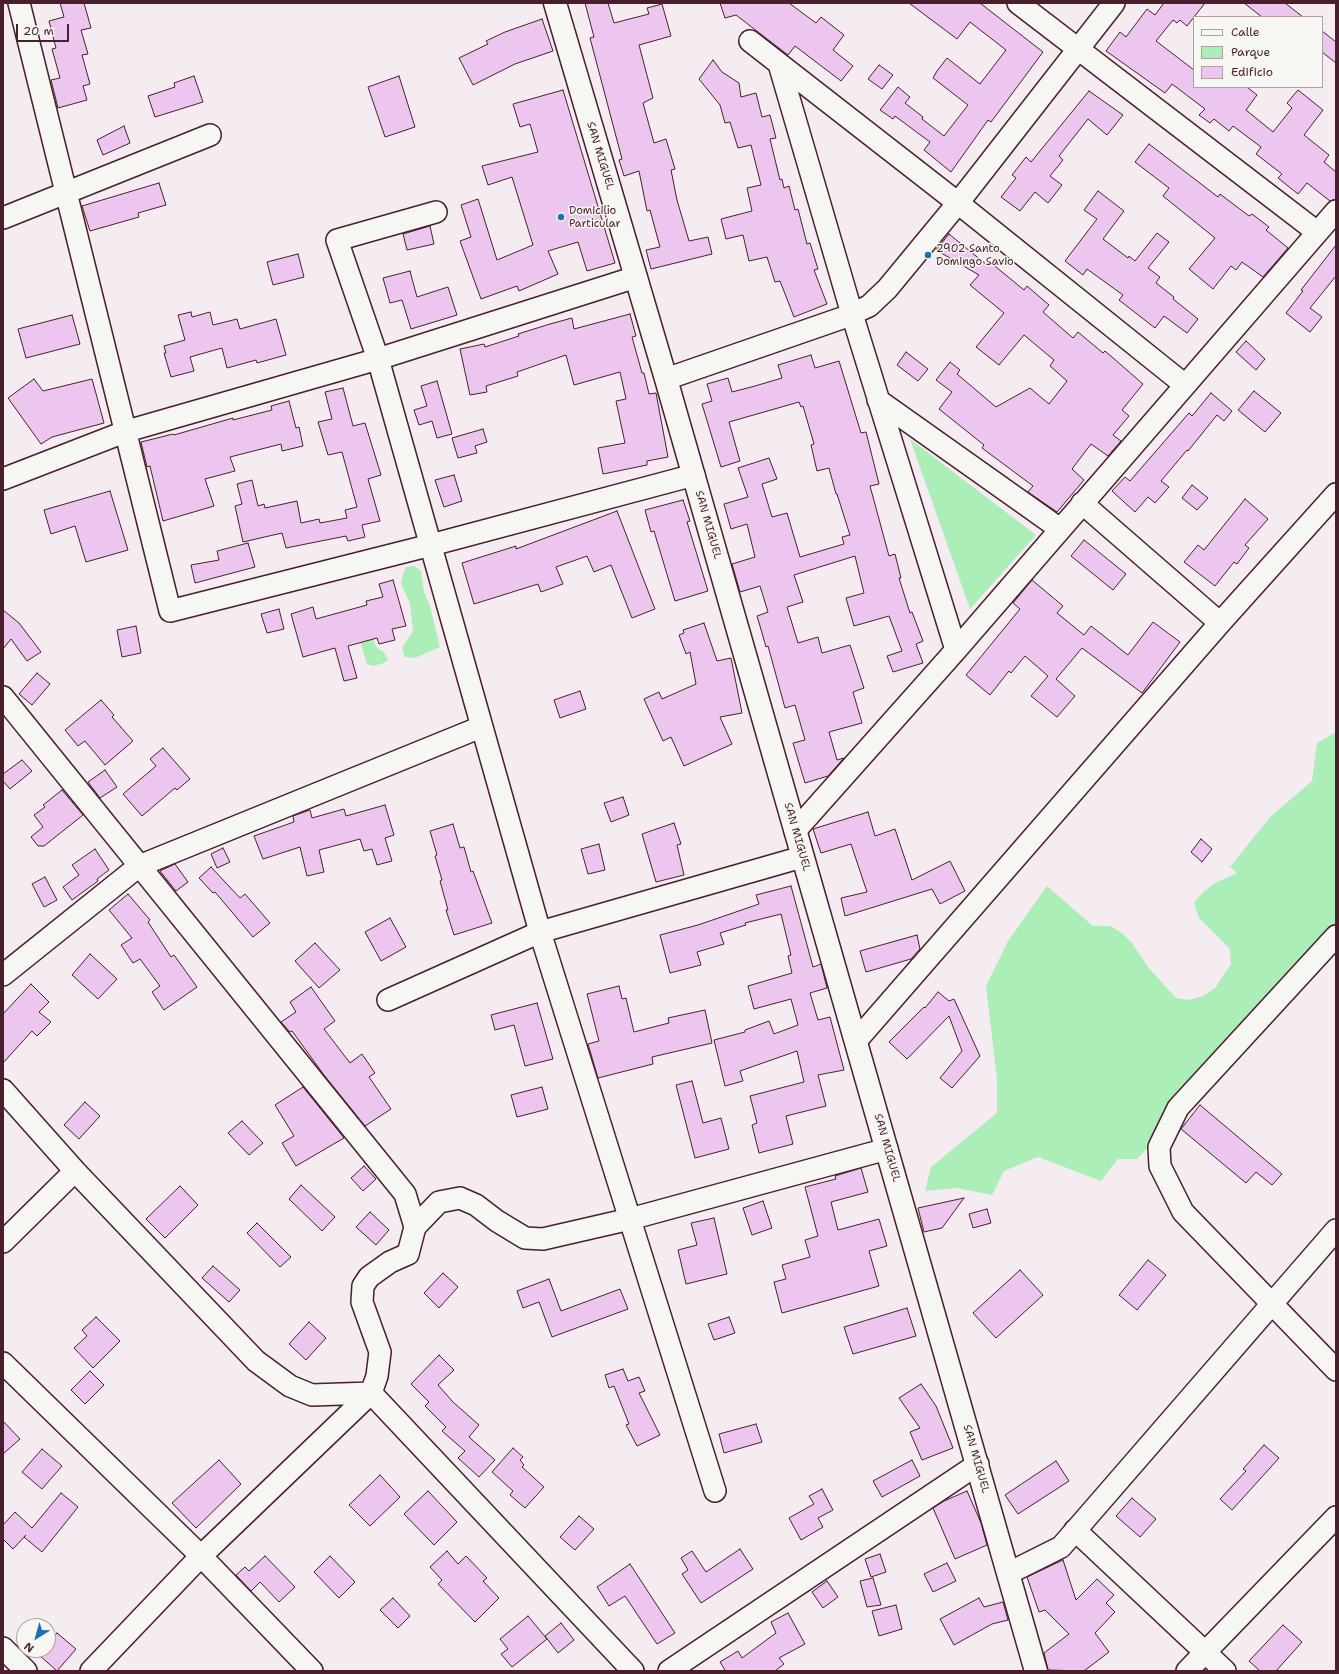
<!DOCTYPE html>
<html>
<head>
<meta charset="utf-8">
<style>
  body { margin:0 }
  #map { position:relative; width:1339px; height:1674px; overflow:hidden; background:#f4ecf1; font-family:"Shantell Sans",sans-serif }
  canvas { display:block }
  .frame { position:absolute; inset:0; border:4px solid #4a1f2b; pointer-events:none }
  .legend { position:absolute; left:1193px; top:16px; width:130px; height:72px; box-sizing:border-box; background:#f6f6f2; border:1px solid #b1a0a2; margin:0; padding:5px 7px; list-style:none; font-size:12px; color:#4a1f2b }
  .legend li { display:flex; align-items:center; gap:8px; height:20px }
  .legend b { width:20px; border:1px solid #b1a0a2 }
  .north { position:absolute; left:16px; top:1618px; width:40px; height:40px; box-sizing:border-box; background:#f6f6f2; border:1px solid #b1a0a2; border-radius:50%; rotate:217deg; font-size:11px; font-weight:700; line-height:16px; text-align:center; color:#4a1f2b }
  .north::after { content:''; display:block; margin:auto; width:14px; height:18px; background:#1f6fb2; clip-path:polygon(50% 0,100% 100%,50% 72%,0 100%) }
  .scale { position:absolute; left:16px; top:24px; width:53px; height:18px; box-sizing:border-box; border:2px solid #4a1f2b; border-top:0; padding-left:5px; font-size:12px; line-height:14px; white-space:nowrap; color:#4a1f2b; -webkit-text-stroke:3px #f6f6f2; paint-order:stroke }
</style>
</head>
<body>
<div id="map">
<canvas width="1339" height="1674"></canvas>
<div class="frame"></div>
<ul class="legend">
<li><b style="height:5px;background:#f6f6f2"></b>Calle</li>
<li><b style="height:11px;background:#abeeb7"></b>Parque</li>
<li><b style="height:11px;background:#edc6ef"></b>Edificio</li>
</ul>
<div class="north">N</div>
<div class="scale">20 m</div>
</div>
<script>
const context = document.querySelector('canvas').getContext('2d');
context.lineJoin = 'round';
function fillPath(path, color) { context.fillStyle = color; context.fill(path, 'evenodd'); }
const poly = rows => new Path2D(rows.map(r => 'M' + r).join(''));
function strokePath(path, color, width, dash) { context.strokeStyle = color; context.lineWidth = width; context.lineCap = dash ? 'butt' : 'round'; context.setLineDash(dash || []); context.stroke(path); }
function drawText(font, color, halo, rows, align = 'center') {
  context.font = font + ' "Shantell Sans",sans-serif'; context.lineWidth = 3; context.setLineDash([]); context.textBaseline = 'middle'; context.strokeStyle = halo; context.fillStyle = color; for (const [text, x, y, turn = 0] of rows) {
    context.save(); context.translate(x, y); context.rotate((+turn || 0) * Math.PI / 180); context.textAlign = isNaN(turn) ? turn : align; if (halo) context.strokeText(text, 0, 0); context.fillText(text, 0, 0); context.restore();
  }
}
const green = poly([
  [910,439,1036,535,970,609],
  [414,566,421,571,424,592,430,606,440,647,415,658,405,657,402,648,413,631,410,604,401,583,402,577,406,567],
  [374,636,374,642,377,648,384,652,388,660,384,663,373,666,367,664,359,638],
  [1336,732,1336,923,1156,1139,1137,1159,1118,1159,1101,1181,1038,1157,1004,1171,992,1195,957,1188,925,1191,931,1167,997,1113,997,1079,986,986,1008,941,1047,886,1093,926,1110,926,1122,933,1132,943,1148,967,1176,998,1189,1000,1203,996,1215,988,1231,964,1230,949,1199,918,1194,903,1203,892,1215,883,1237,873,1230,867,1270,817,1312,781,1317,743]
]);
const building = poly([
  [60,3,84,3,91,28,81,30,88,54,82,55,90,84,83,86,87,100,58,108,51,80,60,78,52,49,56,48,49,21,64,17,60,3],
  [585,3,608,3,614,23,649,14,647,8,662,4,671,36,639,45,653,98,643,103,654,143,666,139,675,169,671,170,677,200,689,241,708,237,712,254,651,269,646,250,660,247,650,210,647,211,639,171,624,176,619,160,622,159,590,38,594,37,585,3],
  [720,3,789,3,816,23,821,17,844,35,833,50,853,66,841,81,795,46,788,55,736,15,725,18,720,3],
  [909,3,980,3,1043,52,991,122,988,120,951,172,924,150,930,142,895,116,893,119,880,110,898,87,910,97,905,103,923,117,922,119,944,136,968,105,933,78,937,71,947,58,980,84,1006,50,970,22,957,39,909,3],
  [1164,3,1205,3,1187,26,1180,20,1177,23,1173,20,1156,41,1194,70,1194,87,1247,87,1257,95,1246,110,1273,132,1292,108,1287,103,1298,90,1323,110,1304,135,1329,155,1324,162,1336,172,1336,199,1330,201,1307,183,1298,194,1278,178,1282,174,1256,154,1261,147,1233,126,1229,131,1214,119,1210,123,1199,115,1205,109,1172,84,1165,93,1106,51,1120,32,1126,37,1147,9,1155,15,1164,3],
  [1244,3,1285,3,1303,17,1262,17,1244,3],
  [542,19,553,51,515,64,473,85,459,58,488,44,486,41,505,32,542,19],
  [1322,31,1336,42,1336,63,1322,52,1322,31],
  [713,60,722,72,739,83,741,97,756,93,762,117,770,115,776,138,770,139,780,180,782,179,784,188,789,186,795,210,798,209,807,244,810,243,818,269,814,270,827,304,794,317,780,281,775,282,767,257,749,261,743,235,726,239,721,219,752,211,747,188,761,185,751,145,738,148,730,122,725,123,720,105,699,79,713,60],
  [879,65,893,75,882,89,868,79,879,65],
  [194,76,203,102,155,117,148,96,175,87,174,83,194,76],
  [399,76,415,127,385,137,368,87,399,76],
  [563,90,615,263,587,271,578,242,548,251,558,274,519,291,517,286,481,299,460,241,471,237,461,205,478,199,497,260,533,245,512,177,488,185,482,166,538,152,530,124,520,127,513,104,563,90],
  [1089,91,1123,115,1107,135,1088,119,1059,156,1063,160,1050,176,1062,185,1048,203,1035,192,1020,211,1001,197,1016,178,1012,175,1026,157,1031,162,1089,91],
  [124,126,130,143,103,155,97,140,124,126],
  [1149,144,1218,197,1220,194,1249,216,1252,214,1269,227,1266,230,1288,248,1263,277,1242,262,1236,270,1231,266,1213,289,1189,269,1215,238,1163,196,1169,188,1135,162,1149,144],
  [159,183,166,205,138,213,139,217,90,231,82,206,159,183],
  [1098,191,1124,211,1103,239,1128,258,1129,256,1135,261,1157,233,1169,242,1148,268,1160,277,1156,283,1174,297,1173,299,1198,319,1187,333,1164,316,1155,328,1119,300,1123,295,1087,269,1083,275,1065,261,1097,219,1084,210,1098,191],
  [430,226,434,244,407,250,403,234,430,226],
  [949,234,987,265,990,262,1024,290,1027,286,1049,305,1043,312,1073,338,1078,332,1103,353,1105,351,1143,384,1122,410,1129,416,1113,435,1121,441,1108,456,1091,444,1072,469,1084,480,1057,512,1028,492,1033,486,982,448,984,445,939,409,952,392,936,380,950,362,960,370,957,374,996,407,1030,388,1049,404,1067,381,1050,366,1054,360,1024,335,999,365,976,347,1004,313,970,285,979,275,936,250,949,234],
  [1336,245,1336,276,1310,308,1322,317,1310,332,1286,313,1303,291,1301,290,1336,245],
  [298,254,304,277,273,285,267,262,298,254],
  [410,271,417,297,448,287,457,315,411,329,402,300,390,303,383,278,410,271],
  [191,312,192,317,210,312,213,325,237,319,240,329,276,319,286,355,257,363,256,360,227,368,222,348,190,357,194,371,171,377,164,353,166,353,164,346,185,340,178,315,191,312],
  [630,314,636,336,632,337,642,373,644,373,649,394,656,393,668,457,647,461,647,465,603,474,598,448,625,443,616,401,626,399,620,372,574,385,566,355,517,372,518,376,486,386,487,392,470,395,460,349,484,344,485,347,519,336,518,334,550,324,572,318,574,329,630,314],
  [72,315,80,344,26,358,18,329,72,315],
  [1246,341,1265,359,1256,370,1236,352,1246,341],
  [906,352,928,369,918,381,897,365,906,352],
  [811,355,815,368,839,361,861,433,866,432,879,484,870,486,889,556,895,554,901,578,899,578,910,613,912,612,923,641,916,644,923,663,893,672,887,656,902,651,889,616,854,626,846,598,864,593,855,556,794,575,803,602,787,607,798,643,818,637,822,653,850,645,864,688,853,692,862,723,829,732,837,760,844,758,828,776,805,783,793,743,805,740,795,705,785,708,768,646,766,647,760,626,757,616,768,612,760,586,740,592,732,564,755,557,747,524,731,529,724,504,748,497,738,468,769,458,777,479,762,484,772,517,787,513,800,557,844,544,842,537,850,535,837,494,836,494,829,468,817,471,811,445,814,444,803,406,801,407,799,402,729,422,740,461,721,467,702,404,712,401,707,384,728,378,732,392,755,386,782,378,778,365,811,355],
  [34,379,43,391,92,379,104,423,52,437,41,444,8,398,34,379],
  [437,381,452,434,437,438,432,421,419,425,414,410,427,406,421,386,437,381],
  [343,388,353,426,365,423,381,475,368,479,380,521,362,525,365,537,348,541,346,536,286,548,282,533,243,542,235,506,242,504,237,484,252,480,258,506,264,504,265,508,297,501,301,523,319,519,320,523,347,518,345,510,357,507,342,452,328,455,318,422,332,419,325,392,343,388],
  [1254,391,1281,413,1265,432,1238,410,1254,391],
  [1211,393,1232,411,1224,421,1217,415,1188,451,1187,450,1161,481,1169,487,1155,503,1148,497,1135,512,1112,491,1125,477,1130,481,1189,413,1192,416,1211,393],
  [289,401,296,428,299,427,303,446,282,451,281,444,230,457,235,471,205,479,214,506,163,521,150,466,147,467,141,442,173,434,174,435,233,418,233,420,272,410,271,406,289,401],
  [483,429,487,442,475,446,477,453,458,458,452,438,483,429],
  [454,475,462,501,444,507,435,480,454,475],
  [1192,485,1208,498,1197,510,1182,498,1192,485],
  [110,491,128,550,86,562,75,526,51,534,44,510,110,491],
  [1245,499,1268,519,1245,545,1249,548,1237,564,1234,562,1215,586,1184,562,1198,545,1204,550,1245,499],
  [683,500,690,521,687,522,708,591,675,601,654,531,651,532,645,510,683,500],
  [617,511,655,609,632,618,611,565,594,572,587,556,556,567,563,584,541,592,538,584,474,604,462,563,516,546,516,549,617,511],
  [1084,540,1126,574,1113,590,1071,556,1084,540],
  [248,543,255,567,195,583,191,565,219,560,217,551,248,543],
  [393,580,406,626,392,629,395,640,379,644,377,638,348,646,357,678,344,681,335,648,303,657,291,614,313,607,316,619,367,605,366,601,383,597,379,584,393,580],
  [1032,580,1063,606,1057,613,1084,635,1091,626,1128,655,1153,622,1180,642,1142,693,1082,648,1056,679,1075,696,1057,717,1031,696,1048,676,1025,656,1011,673,1009,671,990,695,966,675,1020,609,1013,603,1032,580],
  [279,609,284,629,267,633,261,614,279,609],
  [3,610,19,623,41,652,27,661,11,639,3,649,3,610],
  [704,623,717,661,731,658,742,713,720,717,732,744,684,766,671,737,663,741,644,699,659,692,662,699,696,684,690,652,686,654,679,635,684,633,683,630,704,623],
  [136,626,141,653,122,657,117,630,136,626],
  [37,673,50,684,32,705,19,694,37,673],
  [580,691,586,709,560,718,554,700,580,691],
  [101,700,114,715,112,717,133,741,105,765,85,741,78,746,65,730,101,700],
  [163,748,190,779,177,790,175,788,142,816,123,794,156,766,150,759,163,748],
  [22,760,32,771,10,789,3,781,3,774,22,760],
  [105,770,117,787,100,798,88,782,105,770],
  [62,790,83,815,44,846,38,846,31,837,43,827,34,815,45,807,43,805,62,790],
  [623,797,629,815,611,822,604,803,623,797],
  [385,805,394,835,385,838,392,861,377,865,372,849,364,851,360,839,319,850,324,872,307,876,300,847,263,859,254,836,294,822,293,816,310,810,312,818,344,809,346,816,385,805],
  [868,812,875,836,895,829,912,880,950,861,965,891,940,904,932,889,845,916,841,898,867,892,851,844,821,853,813,829,868,812],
  [674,823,681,844,677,845,684,875,656,882,642,834,674,823],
  [453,824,460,848,464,847,471,872,473,871,492,923,454,935,446,910,448,910,440,881,442,880,435,856,437,855,430,831,453,824],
  [1201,839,1212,849,1202,862,1191,852,1201,839],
  [599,844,605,870,588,874,581,849,599,844],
  [223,848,230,862,217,868,211,854,223,848],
  [95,849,109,870,97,879,98,881,72,900,63,887,79,875,72,865,95,849],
  [175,864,188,882,176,891,160,871,175,864],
  [211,867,240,898,245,894,270,923,253,937,215,892,213,893,199,878,211,867],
  [45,877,57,900,44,907,32,884,45,877],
  [791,886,813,967,821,964,827,988,810,993,818,1020,830,1017,844,1070,818,1075,826,1106,786,1116,793,1144,759,1153,752,1125,757,1123,750,1096,804,1082,797,1051,740,1071,743,1081,725,1086,714,1040,745,1032,745,1030,769,1021,774,1034,798,1025,791,999,754,1009,748,986,792,973,788,956,791,955,781,914,745,923,746,925,720,933,724,944,697,952,701,965,670,973,660,935,698,925,759,904,756,895,791,886],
  [128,894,150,920,148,922,171,957,174,955,197,987,164,1010,152,992,160,986,140,959,133,963,121,945,132,938,109,910,128,894],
  [390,918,406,947,381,961,365,932,390,918],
  [917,935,920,949,911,959,866,972,860,951,917,935],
  [315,943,340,970,319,988,295,961,315,943],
  [90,954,117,979,98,999,72,975,90,954],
  [31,984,49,1002,39,1012,51,1022,37,1036,32,1031,3,1063,3,1014,31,984],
  [619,986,622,999,626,998,634,1032,669,1023,668,1018,705,1010,712,1043,652,1057,653,1064,598,1078,588,1044,599,1041,587,994,619,986],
  [311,987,335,1021,324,1029,350,1063,362,1054,375,1073,369,1077,391,1109,365,1126,324,1075,292,1031,290,1032,281,1022,296,1012,290,1002,311,987],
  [938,992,949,1001,954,999,980,1056,952,1088,940,1078,962,1051,949,1016,907,1059,889,1042,924,1007,925,1008,938,992],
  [537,1003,553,1059,525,1066,514,1025,495,1030,491,1015,537,1003],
  [692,1081,703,1123,721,1118,729,1149,695,1158,676,1085,692,1081],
  [303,1087,344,1138,296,1166,282,1143,294,1136,275,1105,303,1087],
  [542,1087,548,1109,517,1117,511,1095,542,1087],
  [85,1102,100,1116,79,1139,64,1125,85,1102],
  [1200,1105,1282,1174,1272,1185,1256,1172,1246,1183,1181,1129,1200,1105],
  [242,1121,263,1143,249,1155,228,1133,242,1121],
  [364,1166,376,1179,363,1191,351,1178,364,1166],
  [861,1168,868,1192,831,1202,838,1230,879,1219,887,1246,869,1251,879,1286,782,1313,774,1282,786,1279,782,1265,810,1257,805,1240,818,1236,805,1187,836,1179,835,1176,861,1168],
  [301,1185,335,1217,322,1231,289,1199,301,1185],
  [180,1186,198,1205,165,1238,146,1219,180,1186],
  [964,1198,942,1228,924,1232,918,1208,964,1198],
  [763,1201,772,1228,752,1235,743,1208,763,1201],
  [987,1209,991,1223,973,1228,969,1214,987,1209],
  [370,1212,389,1230,376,1245,356,1227,370,1212],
  [714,1218,727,1274,686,1284,678,1250,697,1245,691,1223,714,1218],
  [257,1223,291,1257,280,1267,247,1233,257,1223],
  [1148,1260,1166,1275,1137,1310,1119,1295,1148,1260],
  [213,1266,240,1290,229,1302,202,1278,213,1266],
  [1020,1270,1043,1295,996,1338,973,1313,1020,1270],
  [443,1273,458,1287,439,1308,424,1293,443,1273],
  [549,1279,561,1311,620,1289,628,1309,552,1337,539,1302,523,1308,517,1291,549,1279],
  [907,1308,916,1336,853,1354,844,1327,907,1308],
  [96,1317,120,1341,93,1368,74,1348,87,1336,82,1330,96,1317],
  [729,1317,735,1333,714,1340,708,1324,729,1317],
  [309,1322,326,1338,306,1360,289,1344,309,1322],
  [439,1355,454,1370,438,1385,453,1402,479,1425,469,1437,495,1460,479,1477,458,1458,465,1451,442,1431,446,1427,425,1406,429,1402,411,1384,439,1355],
  [623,1369,628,1381,639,1377,645,1391,639,1393,660,1435,637,1446,626,1425,629,1424,614,1386,609,1388,605,1375,623,1369],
  [90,1371,104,1385,85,1404,71,1390,90,1371],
  [921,1384,936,1406,953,1448,922,1460,910,1432,920,1428,899,1398,921,1384],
  [3,1421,20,1439,3,1454,3,1421],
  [756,1424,762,1442,724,1453,719,1434,756,1424],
  [1264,1445,1279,1458,1232,1510,1220,1499,1246,1471,1243,1469,1264,1445],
  [513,1448,523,1457,520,1460,524,1465,522,1467,544,1487,525,1508,510,1495,513,1491,492,1472,513,1448],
  [42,1449,62,1466,42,1489,22,1472,42,1449],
  [219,1460,241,1484,196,1528,172,1503,219,1460],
  [912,1460,920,1476,882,1497,873,1481,912,1460],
  [1056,1461,1069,1481,1018,1514,1005,1495,1056,1461],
  [380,1475,400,1497,370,1526,349,1505,380,1475],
  [822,1489,833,1510,818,1518,823,1527,801,1540,789,1518,814,1504,809,1496,822,1489],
  [428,1491,457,1522,434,1545,404,1514,428,1491],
  [967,1491,981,1523,987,1545,955,1559,933,1508,944,1501,967,1491],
  [61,1493,78,1507,42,1552,24,1537,26,1535,13,1549,3,1539,3,1525,15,1512,32,1528,61,1493],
  [1132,1498,1156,1519,1140,1537,1116,1516,1132,1498],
  [579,1516,594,1529,575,1550,560,1537,579,1516],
  [740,1549,753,1569,701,1603,682,1574,688,1570,681,1558,692,1551,706,1572,740,1549],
  [447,1551,458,1564,466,1556,487,1578,483,1581,499,1598,475,1622,438,1584,442,1580,430,1567,447,1551],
  [880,1554,886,1572,871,1577,865,1559,880,1554],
  [265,1556,295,1587,279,1602,260,1582,251,1591,236,1575,245,1567,249,1571,265,1556],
  [330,1556,355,1582,339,1598,314,1572,330,1556],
  [1063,1560,1076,1600,1097,1579,1114,1595,1106,1603,1115,1612,1095,1633,1109,1652,1084,1671,1048,1670,1044,1653,1069,1634,1045,1610,1039,1612,1027,1577,1063,1560],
  [947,1563,956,1581,933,1592,924,1574,947,1563],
  [630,1564,675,1633,657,1644,625,1596,609,1606,597,1587,630,1564],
  [873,1578,881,1605,867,1607,860,1581,873,1578],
  [827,1581,838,1597,823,1608,812,1592,827,1581],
  [393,1598,410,1616,398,1628,380,1610,393,1598],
  [979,1598,984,1607,1003,1602,1008,1620,992,1624,954,1645,940,1619,979,1598],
  [896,1605,902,1629,879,1636,872,1611,896,1605],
  [788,1613,805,1644,779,1658,784,1664,775,1671,724,1671,725,1670,720,1662,738,1651,742,1658,776,1633,771,1622,788,1613],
  [528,1616,547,1639,512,1667,501,1654,508,1649,500,1639,528,1616],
  [561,1623,574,1640,558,1653,545,1636,561,1623],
  [1283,1625,1302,1642,1276,1671,1260,1671,1249,1661,1283,1625],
  [57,1633,76,1649,57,1671,38,1654,42,1650,48,1650,48,1643,57,1633]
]);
const minor = poly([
  [19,3,170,611,431,545,694,475],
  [1018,3,1317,232],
  [750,41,958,203,1185,385],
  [779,64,852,314,956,650],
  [436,212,337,240,378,359,540,932,715,1491],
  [3,218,210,135],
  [666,379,845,317,869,306,887,289,958,203,1114,3],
  [878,400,1060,529],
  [3,479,127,431,378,359,636,277],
  [1082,503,1220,623],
  [3,697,405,1194,415,1227,408,1254,390,1262,369,1277,363,1286,362,1302,380,1352,377,1376,371,1393,201,1556,91,1671],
  [795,831,956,650,1336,211],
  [1336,936,1178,1108,1159,1147,1160,1166,1183,1212,1336,1370],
  [3,975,139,866,481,727],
  [388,1000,540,932,802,857],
  [856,1041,1220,623,1336,494],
  [3,1090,75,1171,256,1361,290,1386,312,1395,371,1393,633,1671],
  [415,1227,439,1202,460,1198,476,1205,497,1221,525,1238,543,1239,630,1219,887,1149],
  [3,1242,75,1171],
  [3,1363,201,1556,312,1671],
  [1075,1530,1225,1671],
  [1009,1573,1061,1547,1336,1230],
  [3,1648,26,1671],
  [669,1671,978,1464],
  [1187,1671,1336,1517]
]);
const tertiary = poly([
  [555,3,666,379,1036,1671]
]);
const markers = [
  [561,217,4,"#1f6fb2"],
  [928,255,4,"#1f6fb2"]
];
const streetNames = [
  ["SAN MIGUEL",600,156,73],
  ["SAN MIGUEL",708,525,74],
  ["SAN MIGUEL",797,837,74],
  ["SAN MIGUEL",887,1148,74],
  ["SAN MIGUEL",976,1459,74]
];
const poiNames = [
  ["Domicilio",569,211],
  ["Particular",569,224],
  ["2902 Santo",936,249],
  ["Domingo Savio",936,262]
];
fillPath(green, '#abeeb7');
fillPath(building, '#edc6ef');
strokePath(building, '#4a1f2b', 1);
strokePath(minor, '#4a1f2b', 24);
strokePath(tertiary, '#4a1f2b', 25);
strokePath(minor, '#f6f6f2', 21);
strokePath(tertiary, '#f6f6f2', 22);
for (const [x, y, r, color] of markers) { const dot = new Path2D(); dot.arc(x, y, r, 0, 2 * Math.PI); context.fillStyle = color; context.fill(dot); strokePath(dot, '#f6f6f2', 1.5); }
drawText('11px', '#4a1f2b', '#f6f6f2', streetNames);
drawText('11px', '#4a1f2b', '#f6f6f2', poiNames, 'left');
</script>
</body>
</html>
